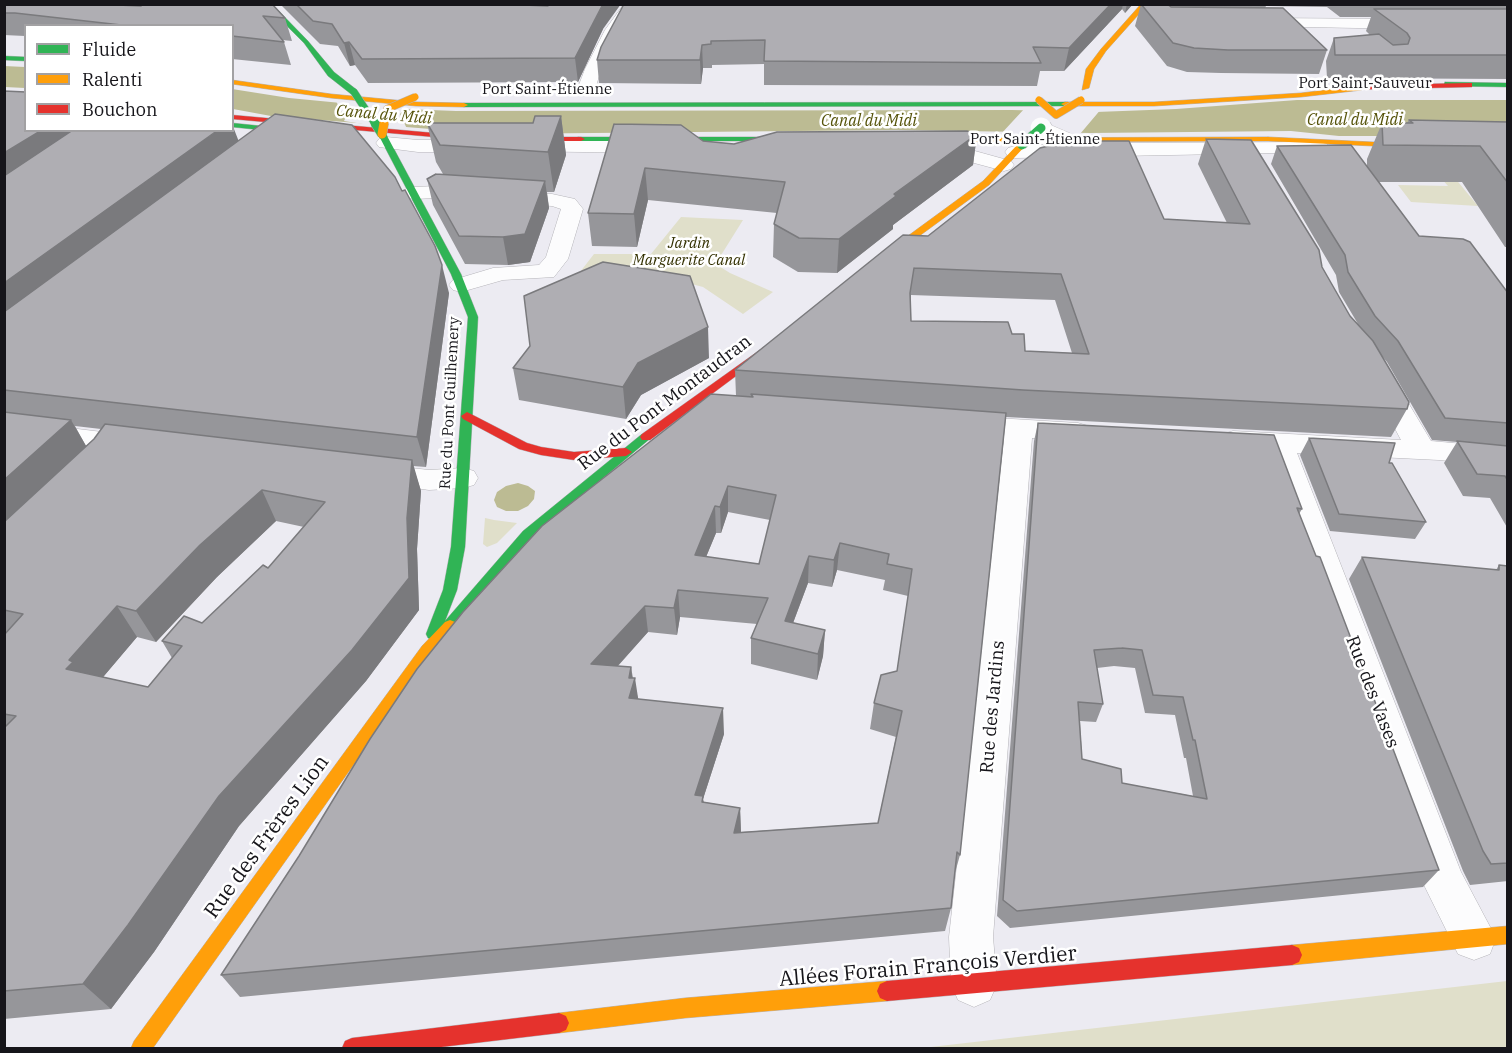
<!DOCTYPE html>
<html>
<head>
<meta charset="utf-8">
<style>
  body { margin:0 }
  #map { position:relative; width:1512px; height:1053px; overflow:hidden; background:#ecebf2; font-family:"IBM Plex Serif",serif }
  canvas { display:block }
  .frame { position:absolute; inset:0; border:6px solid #16151a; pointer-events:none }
  .legend { position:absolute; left:24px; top:24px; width:210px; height:108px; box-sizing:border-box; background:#fff; border:2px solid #a2a1a3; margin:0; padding:8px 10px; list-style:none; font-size:18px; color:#16151a }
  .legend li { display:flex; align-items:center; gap:12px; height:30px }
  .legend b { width:30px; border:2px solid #a2a1a3 }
</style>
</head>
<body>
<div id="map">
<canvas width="1512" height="1053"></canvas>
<div class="frame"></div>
<ul class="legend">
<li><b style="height:8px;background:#30b455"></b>Fluide</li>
<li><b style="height:8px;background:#ff9f0a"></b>Ralenti</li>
<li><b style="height:8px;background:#e5322d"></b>Bouchon</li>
</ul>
</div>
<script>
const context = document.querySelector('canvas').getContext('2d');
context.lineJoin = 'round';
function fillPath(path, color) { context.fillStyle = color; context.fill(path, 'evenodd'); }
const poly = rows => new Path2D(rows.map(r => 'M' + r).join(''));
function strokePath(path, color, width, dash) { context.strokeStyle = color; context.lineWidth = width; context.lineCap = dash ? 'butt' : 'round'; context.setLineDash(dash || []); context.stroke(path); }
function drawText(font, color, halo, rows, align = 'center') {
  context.font = font + ' "IBM Plex Serif",serif'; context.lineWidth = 5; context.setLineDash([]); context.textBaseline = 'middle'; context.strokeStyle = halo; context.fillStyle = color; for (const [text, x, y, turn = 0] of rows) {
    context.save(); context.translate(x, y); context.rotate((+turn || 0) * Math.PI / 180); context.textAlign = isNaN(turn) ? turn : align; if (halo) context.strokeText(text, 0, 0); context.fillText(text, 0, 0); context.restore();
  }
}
const green = poly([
  [1440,177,1454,177,1478,206,1411,202,1398,185,1448,186],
  [681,217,743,220,718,260,722,268,730,273,773,292,743,314,703,287,680,281,595,276,580,272,594,254,651,254],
  [485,518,494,520,517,523,497,543,487,547,483,544],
  [1507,981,1507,1048,922,1048]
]);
const water = poly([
  [4,66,25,67,25,88,5,87],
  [232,89,289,98,404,109,456,111,1012,110,1096,112,1176,109,1297,100,1507,100,1508,136,1339,136,1291,131,1090,133,897,130,492,134,271,116,233,109],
  [518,483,528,486,535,491,534,499,528,506,518,511,506,511,497,507,494,500,497,492,506,486]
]);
const pier = poly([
  [335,99,408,106,400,114,408,131,344,121,345,119],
  [1025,108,1102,108,1080,134,1000,135]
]);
const street = poly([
  [624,4,639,4,621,30,601,69,595,90,592,94,580,94,577,90,585,69,605,30,624,4],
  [1256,18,1411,19,1419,24,1411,29,1251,26,1248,23,1251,20,1256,18],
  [386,137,418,140,474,140,481,142,484,146,481,150,474,152,418,152,379,147,376,143,379,139,386,137],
  [521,141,651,141,658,143,661,147,658,151,651,153,514,151,511,147,514,143,521,141],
  [1320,142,1327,144,1330,148,1327,152,1015,158,1008,156,1005,152,1008,148,1015,146,1098,143,1320,142],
  [931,148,964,148,1011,161,1014,165,1011,169,1004,171,963,160,924,158,921,154,924,150,931,148],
  [438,186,552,194,575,199,583,209,568,259,554,277,503,280,461,292,453,290,449,285,453,280,493,268,539,265,546,257,561,209,552,206,438,198,413,199,406,197,403,193,406,189,413,187,438,186],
  [1382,372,1391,374,1431,441,1508,448,1508,467,1439,460,1297,453,1461,872,1496,938,1490,954,1474,960,1458,954,1423,883,1267,451,1233,449,1223,446,1219,440,1223,434,1233,431,1401,440,1369,380,1373,374,1382,372],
  [963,416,1078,423,1088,426,1092,432,1088,438,1078,441,1032,438,993,937,997,984,990,1000,974,1007,958,1000,951,984,949,937,1004,439,1003,436,953,431,949,425,953,419,963,416],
  [4,420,135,436,145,438,149,445,145,452,135,454,4,438,4,420],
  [375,464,429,470,463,468,474,471,478,478,474,485,463,488,429,490,364,481,360,474,364,467,375,464]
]);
const fast = poly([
  [265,4,272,4,308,41,334,72,357,90,357,94,351,94,328,76,304,43,265,4],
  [4,56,26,57,26,61,4,60,4,56],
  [1445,82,1508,83,1508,87,1448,86,1444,84,1445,82],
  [1065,102,1068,102,1068,106,464,107,460,105,464,103,1065,102],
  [232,123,301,130,305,132,301,134,232,127,232,123],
  [379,132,386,134,461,274,478,317,465,547,457,590,445,621,523,531,642,434,650,434,652,437,533,537,455,630,450,632,443,627,438,638,433,640,428,638,426,634,443,590,451,547,468,317,451,274,378,134,379,132],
  [578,137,795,137,799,139,795,141,581,141,577,139,578,137]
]);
const slow = poly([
  [1141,4,1148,4,1106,51,1094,69,1089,88,1082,90,1086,69,1101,49,1141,4],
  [232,80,331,94,416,102,464,103,468,105,464,107,416,106,331,98,232,84,232,80],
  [1359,86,1363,88,1362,90,1301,97,1154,106,1065,106,1061,104,1065,102,1154,102,1301,93,1359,86],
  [1268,137,1394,143,1398,145,1394,147,1268,141,931,142,927,140,931,138,1268,137],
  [1019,143,1026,145,989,185,881,264,875,264,875,260,983,181,1019,143],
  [450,620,455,622,457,626,455,630,432,654,153,1048,131,1048,134,1041,422,646,445,622,450,620],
  [1508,926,1508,944,1292,965,1285,962,1282,955,1285,948,1292,945,1508,926],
  [887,981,894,984,897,991,894,998,887,1001,685,1018,559,1033,552,1030,549,1023,552,1016,559,1013,685,998,887,981]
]);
const jam = poly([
  [1469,83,1472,83,1472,87,1337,90,1333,88,1337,86,1469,83],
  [232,115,479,137,581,137,585,139,581,141,479,141,232,119,232,115],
  [1391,143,1508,144,1508,149,1394,147,1390,145,1391,143],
  [771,342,777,345,775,347,650,440,642,440,640,437,642,434,771,342],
  [467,412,527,443,541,447,574,452,626,448,632,452,626,456,574,460,541,455,519,449,463,419,461,416,467,412],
  [1292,945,1299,948,1302,955,1299,962,1292,965,887,1001,880,998,877,991,880,984,887,981,1292,945],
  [559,1013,566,1016,569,1023,566,1030,559,1033,433,1048,342,1048,345,1041,352,1038,559,1013]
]);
const streetBridge = poly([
  [1041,128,1045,134,1066,143]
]);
const fastBridgeFar1 = poly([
  [354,92,376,125]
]);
const fastBridge = poly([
  [375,123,382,134],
  [1022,145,1041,128]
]);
const slowBridgeFar1 = poly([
  [1039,100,1056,115,1081,100],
  [384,125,387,109,415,97]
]);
const slowBridge = poly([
  [382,134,384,123]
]);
const wall = poly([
  [4,4,272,4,285,18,292,41,282,40,284,42,291,65,232,59,232,26,26,26,25,36,4,35],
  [280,4,502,4,603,29,578,82,368,83,355,65,350,66,338,46,320,44],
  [624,4,1133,4,1125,13,1122,9,1064,71,1040,71,1037,86,764,85,764,64,712,65,712,68,703,68,701,84,599,83,597,60],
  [1141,4,1508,4,1508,79,1327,78,1326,61,1334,38,1370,35,1366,31,1371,17,1340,17,1327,7,1266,6,1265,8,1327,50,1319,74,1221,73,1187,72,1167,66,1135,26],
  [4,91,26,130,238,140,449,293,426,467,413,466,421,491,417,549,419,610,366,681,239,826,154,952,111,1009,4,1019],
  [75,426,101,429,94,439,86,446],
  [276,521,304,527,268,568,202,623,162,641,172,658,148,687,103,677,137,637,156,642,217,577],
  [561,116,566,155,554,192,547,192,549,208,530,262,508,265,465,264,433,205,427,179,443,174,436,162,427,123,533,123],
  [1409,120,1508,122,1508,247,1505,247,1462,182,1379,182,1419,236,1508,293,1508,529,1490,498,1463,496,1444,463,1457,442,1432,440,1387,362,1382,356,1407,409,1391,437,1006,417,960,855,955,873,951,908,945,931,240,997,221,975,299,856,736,396,735,370,928,236,1164,219,1227,223,1198,164,1206,139,1322,267,1350,316,1358,324,1339,292,1336,275,1271,164,1277,146,1367,167,1367,159,1382,123,1407,123],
  [911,295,1055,300,1072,353,1025,351,1012,334,911,321],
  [728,512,770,520,759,564,706,557,716,533,721,533],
  [837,570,885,580,883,590,908,596,897,671,874,703,870,729,896,737,878,823,741,832,740,808,704,802,703,799,724,734,638,699,633,678,631,667,618,666,648,632,677,635,680,617,757,624,751,638,751,664,817,680,823,656,825,630,793,623,808,583,832,587],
  [614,124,703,141,734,144,977,134,973,165,893,225,893,229,837,273,798,272,773,257,774,224,777,213,648,200,637,247,592,246,588,213],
  [709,358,641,395,626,419,519,400,513,368],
  [1038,423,1302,509,1299,514,1439,870,1423,887,1010,928,997,916,1034,441],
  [1114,666,1135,668,1145,713,1175,715,1184,758,1186,758,1193,796,1122,783,1082,759,1080,721,1096,722,1103,704,1097,668],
  [1309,438,1426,522,1415,539,1330,531,1300,455],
  [1362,557,1496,570,1499,565,1508,566,1508,881,1470,885,1463,871,1349,579]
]);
const shadedWall = poly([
  [118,4,162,4,127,24],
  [603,4,621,4,603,29,578,82,575,58],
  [1111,4,1123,4,1122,9,1064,71,1069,48],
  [1127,4,1133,4,1125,13],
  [349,42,355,65,350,66,344,43],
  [702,45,703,68,701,84,700,60],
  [561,116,566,155,554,192,548,152],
  [232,124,241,147,4,325,4,283,218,130,232,130],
  [42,130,95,130,4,189,4,153],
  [977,134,973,165,893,225,893,229,837,273,839,239,894,194],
  [645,168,648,200,637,247,634,214],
  [545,181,549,208,530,262,508,265,503,237],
  [442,265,449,293,426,467,417,437],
  [708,327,709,358,641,395,626,419,623,387,638,363],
  [71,420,89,451,4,530,4,480],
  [412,460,421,491,417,549,419,610,366,681,239,826,154,952,111,1009,83,984,407,518],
  [728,486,728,512,721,533,720,507],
  [262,490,276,521,217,577,156,642,136,611,200,545],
  [715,506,716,533,696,581,695,555],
  [840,543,837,570,832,587,834,560],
  [809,556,808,583,784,647,785,621],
  [678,590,680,617,677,635,674,608],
  [117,606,137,637,93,689,66,669,69,660],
  [645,606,648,632,596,690,591,664],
  [825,630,823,656,817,680,818,654],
  [631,667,633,684,635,678,639,704,629,698,629,678],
  [723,708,724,734,703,799,705,821,695,795],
  [740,808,741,833,734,833]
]);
const building = poly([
  [4,4,118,4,117,5,141,6,143,4,272,4,285,18,263,16,284,42,232,36,232,26,130,26,15,13,4,13,4,4],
  [296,4,498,4,548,6,549,4,603,4,575,58,362,59,349,42,344,43,332,24,313,21,296,4],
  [624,4,1111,4,1069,48,1033,47,1041,63,764,61,765,40,711,41,711,44,702,45,700,60,597,60,601,47,624,4],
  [1141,4,1167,4,1171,7,1283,8,1327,50,1228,50,1194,48,1173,43,1141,4],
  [1374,9,1508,9,1508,55,1335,55,1334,38,1379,34,1393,45,1408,44,1410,38,1407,33,1374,9],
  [4,91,26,92,26,130,42,130,4,153,4,91],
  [275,114,352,125,395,177,402,191,405,190,435,246,442,265,417,437,4,390,4,312,275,114],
  [535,116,561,116,548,152,440,145,427,123,533,123,535,116],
  [1409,120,1508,122,1508,183,1480,146,1383,145,1382,123,1413,123,1409,120],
  [614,124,681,125,703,141,734,144,777,132,967,131,977,134,894,194,896,196,839,239,799,238,774,224,785,182,645,168,634,214,588,213,614,124],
  [73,130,218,130,4,283,4,176,73,130],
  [1206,139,1251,140,1319,250,1322,267,1350,316,1373,341,1409,402,1407,409,1023,390,735,370,903,235,928,236,1040,148,1069,141,1129,141,1164,219,1250,224,1206,139],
  [914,268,1061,274,1089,354,1025,351,1024,334,1012,334,1008,322,911,321,910,293,914,268],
  [1351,145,1419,236,1463,239,1470,242,1508,293,1508,423,1445,418,1398,341,1375,316,1348,272,1345,255,1277,146,1351,145],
  [436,174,545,181,525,234,503,237,459,236,427,179,436,174],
  [603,262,690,276,708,327,638,363,623,387,513,368,530,346,524,296,603,262],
  [711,394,753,397,751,394,1006,413,960,855,957,852,951,908,221,975,299,856,370,739,417,669,463,612,542,526,711,394],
  [728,486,776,495,759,564,695,555,715,506,720,507,728,486],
  [840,543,889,554,887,564,912,569,897,671,881,675,874,703,902,711,878,823,734,833,740,808,702,802,703,796,695,795,723,708,629,698,635,678,629,678,631,667,591,664,645,606,674,608,678,590,768,598,751,638,818,654,825,630,785,621,809,556,834,560,840,543],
  [4,412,71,420,4,480,4,412],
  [1038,423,1274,435,1302,509,1297,508,1316,556,1320,557,1439,870,1017,911,1003,900,1038,423],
  [1122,648,1142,650,1153,695,1183,697,1193,740,1195,740,1207,799,1122,783,1121,769,1082,759,1078,702,1103,704,1094,650,1122,648],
  [105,424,412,460,407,518,409,578,352,650,219,796,128,925,83,984,4,991,4,728,16,716,4,714,4,635,23,614,4,610,4,522,94,439,105,424],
  [262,490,325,502,268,568,263,565,202,623,184,616,162,641,182,646,148,687,66,669,73,662,69,660,117,606,136,611,200,545,262,490],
  [1309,438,1395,443,1389,463,1392,463,1426,522,1339,514,1309,438],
  [1457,441,1508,446,1508,481,1505,476,1477,474,1457,441],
  [1362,557,1499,570,1499,565,1508,566,1508,863,1491,864,1483,851,1362,557]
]);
const farStreetnames = [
  ["Port Saint-Sauveur",1365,84],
  ["Port Saint-Étienne",547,90],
  ["Port Saint-Étienne",1035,140],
  ["Rue du Pont Guilhemery",450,403,-87]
];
const farParknames = [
  ["Jardin",689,244],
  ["Marguerite Canal",689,261]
];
const farWaternames = [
  ["Canal du Midi",384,115,5],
  ["Canal du Midi",1355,120],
  ["Canal du Midi",869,121]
];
const streetNames = [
  ["Rue du Pont Montaudran",665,403,-37],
  ["Rue des Vases",1372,692,69],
  ["Rue des Jardins",993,707,-85]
];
const nearStreetnames = [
  ["Rue des Frères Lion",267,837,-54],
  ["Allées Forain François Verdier",928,967,-5]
];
fillPath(green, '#e0dfca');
fillPath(water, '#bcbb93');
fillPath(pier, '#ecebf2');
strokePath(street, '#b5b4b9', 1);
strokePath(fast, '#b5b4b9', 1);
strokePath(slow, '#b5b4b9', 1);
strokePath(jam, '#b5b4b9', 1);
fillPath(street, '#fcfcfd');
fillPath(fast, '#30b455');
fillPath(slow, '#ff9f0a');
fillPath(jam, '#e5322d');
strokePath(streetBridge, '#b5b4b9', 22, []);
strokePath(fastBridgeFar1, '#b5b4b9', 8, []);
strokePath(fastBridge, '#b5b4b9', 10, []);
strokePath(slowBridgeFar1, '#b5b4b9', 8, []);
strokePath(slowBridge, '#b5b4b9', 10, []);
strokePath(streetBridge, '#fcfcfd', 21);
strokePath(fastBridgeFar1, '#30b455', 7);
strokePath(fastBridge, '#30b455', 9);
strokePath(slowBridgeFar1, '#ff9f0a', 7);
strokePath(slowBridge, '#ff9f0a', 9);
fillPath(wall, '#96969a');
fillPath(shadedWall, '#7a7a7d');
fillPath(building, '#afaeb3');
strokePath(building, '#7a7a7d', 1.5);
drawText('15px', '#16151a', '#fff', farStreetnames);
drawText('italic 15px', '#333000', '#fff', farParknames);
drawText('italic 16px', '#56530a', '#fff', farWaternames);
drawText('18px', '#16151a', '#fff', streetNames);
drawText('21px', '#16151a', '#fff', nearStreetnames);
</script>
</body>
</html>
